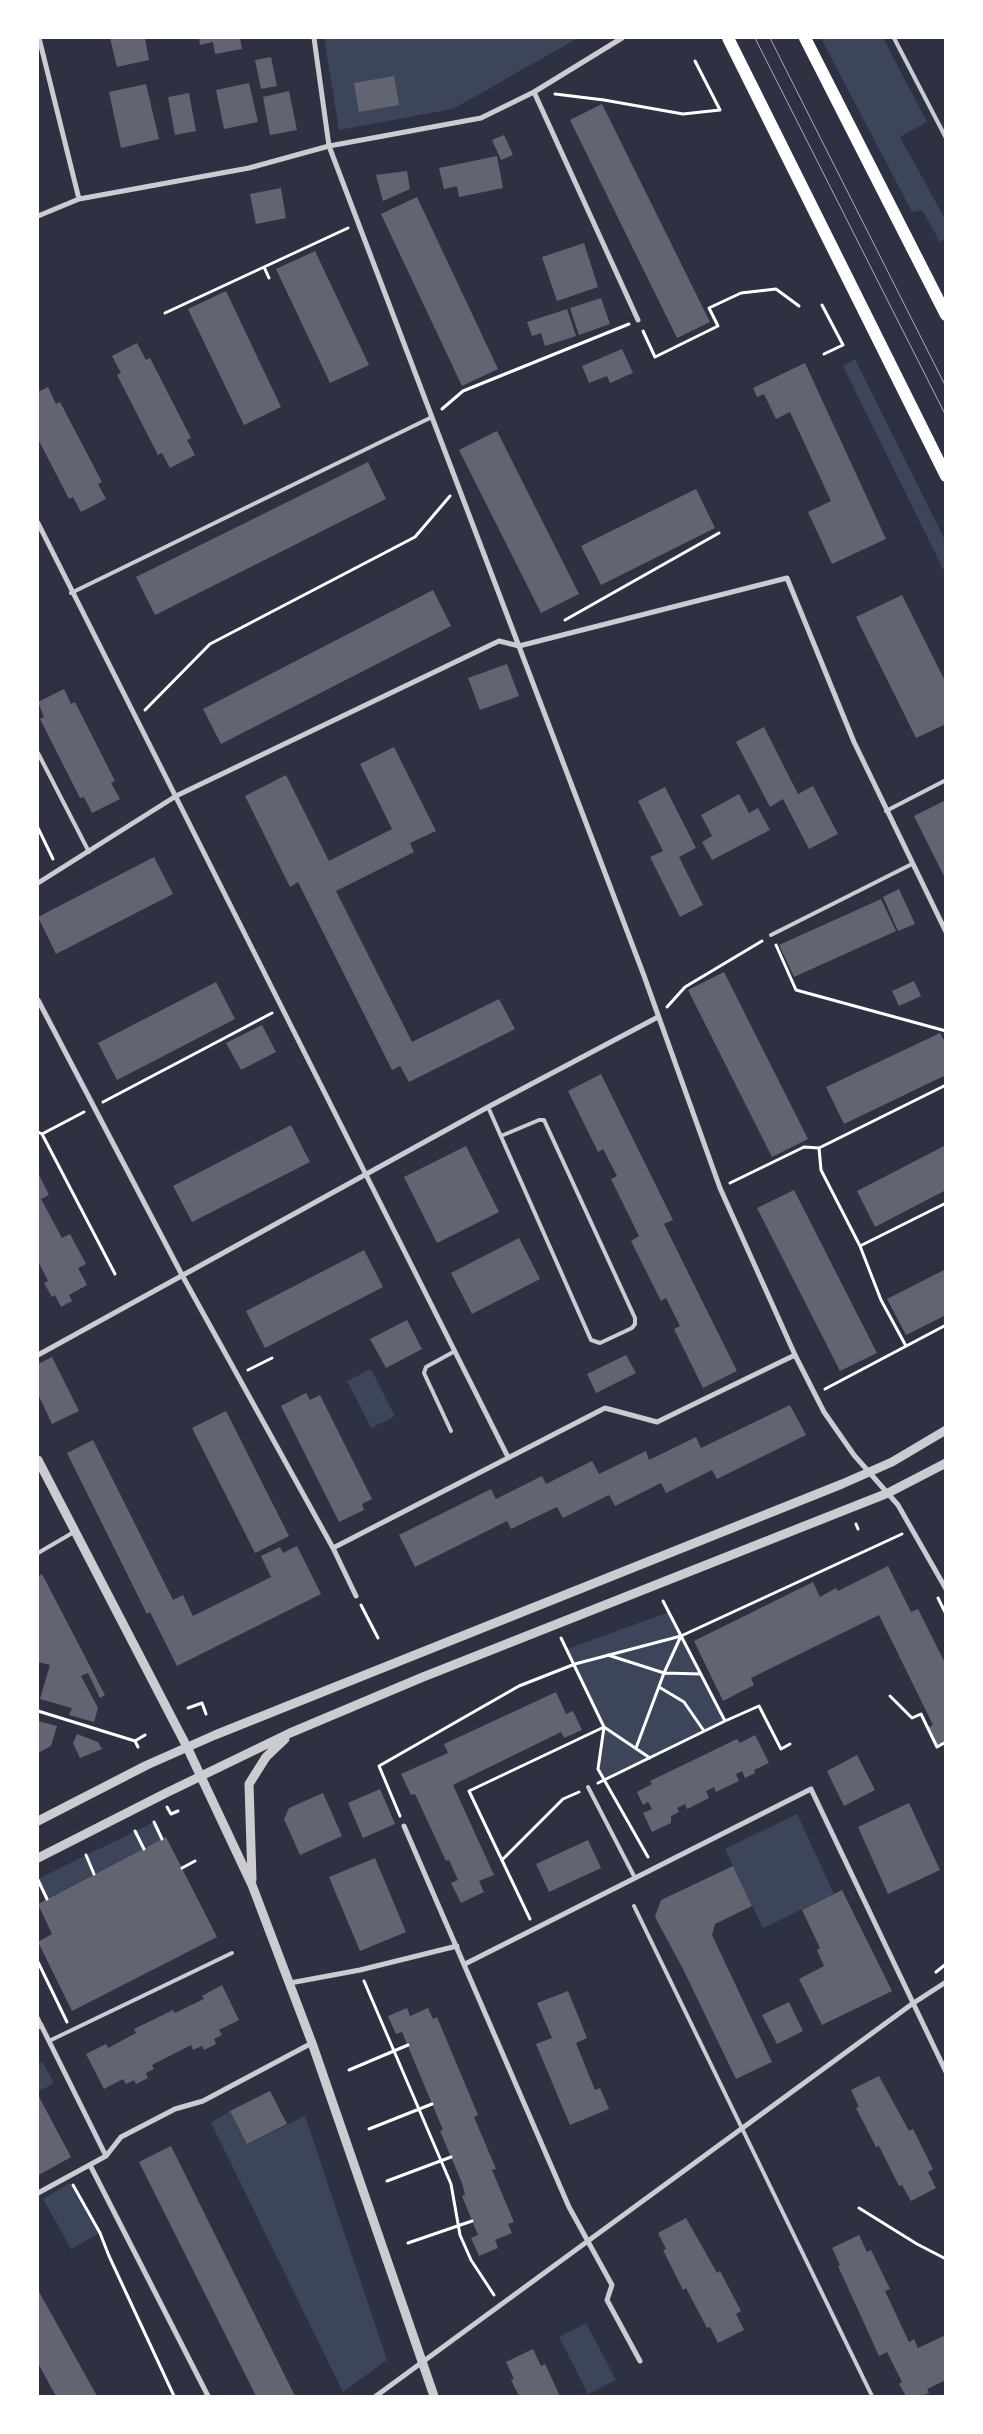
<!DOCTYPE html>
<html>
<head>
<meta charset="utf-8">
<style>
  body { margin:0 }
  #map { position:relative; width:983px; height:2434px; overflow:hidden; background:#2d3142; font-family:Overpass,sans-serif }
  canvas { display:block }
  .frame { position:absolute; inset:0; border:39px solid #fff; pointer-events:none }
</style>
</head>
<body>
<div id="map">
<canvas width="983" height="2434"></canvas>
<div class="frame"></div>
</div>
<script>
const context = document.querySelector('canvas').getContext('2d');
context.lineJoin = 'round';
function fillPath(path, color) { context.fillStyle = color; context.fill(path, 'evenodd'); }
const poly = rows => new Path2D(rows.map(r => 'M' + r).join(''));
function strokePath(path, color, width, dash) { context.strokeStyle = color; context.lineWidth = width; context.lineCap = dash ? 'butt' : 'round'; context.setLineDash(dash || []); context.stroke(path); }
const green = poly([
  [324,38,578,38,453,109,339,130],
  [821,38,883,38,927,122,900,137,945,219,945,239,940,242,922,210,912,212],
  [855,359,945,540,945,573,843,366],
  [371,1369,395,1416,371,1428,347,1381],
  [669,1612,725,1721,606,1780,598,1769,604,1727,567,1649],
  [797,1814,834,1894,763,1928,725,1849],
  [154,1822,162,1839,47,1899,38,1879],
  [42,2061,54,2083,38,2092,38,2064],
  [230,2111,248,2144,305,2116,387,2360,343,2392,211,2123],
  [70,2183,98,2234,71,2249,43,2199],
  [586,2323,616,2380,588,2394,559,2337]
]);
const building = poly([
  [110,38,145,38,149,60,117,67],
  [199,38,240,38,242,49,215,54,213,42,200,45],
  [271,57,277,86,261,89,255,60],
  [394,76,399,105,359,112,354,83],
  [249,83,258,122,224,129,216,90],
  [146,84,159,139,121,148,109,92],
  [289,91,297,130,270,135,263,97],
  [189,93,196,131,175,135,168,97],
  [602,104,710,322,677,338,570,120],
  [504,135,513,155,501,160,492,140],
  [497,156,503,188,459,197,457,186,444,189,439,168],
  [407,171,410,189,383,201,376,175],
  [281,188,286,218,256,224,250,194],
  [417,197,498,369,462,386,381,214],
  [584,243,598,287,557,301,542,257],
  [315,251,369,365,330,383,276,269],
  [226,291,281,407,244,425,188,309],
  [601,298,610,324,579,335,570,308],
  [567,309,576,336,545,346,541,333,532,336,527,322],
  [137,343,146,360,150,358,191,438,187,440,195,455,170,468,162,453,158,455,117,375,121,373,112,356],
  [622,349,633,373,610,383,607,376,589,383,582,366],
  [805,363,886,539,832,564,808,512,831,501,790,412,776,419,764,394,757,397,753,388],
  [48,387,56,404,60,402,102,482,98,484,106,499,81,512,73,497,69,499,38,439,38,392],
  [497,431,579,594,541,613,459,450],
  [368,462,386,499,155,615,136,577],
  [696,489,715,528,601,585,581,546],
  [433,590,451,626,221,744,203,709],
  [902,595,946,683,946,724,916,738,856,617],
  [507,664,519,696,480,710,468,678],
  [64,689,71,704,75,702,115,781,111,783,120,799,92,813,84,797,80,798,40,719,44,717,38,702],
  [764,727,798,794,813,786,838,834,809,849,783,799,770,807,736,742],
  [394,747,436,831,410,843,414,852,336,891,412,1042,499,999,515,1029,409,1082,400,1066,392,1070,298,882,290,887,245,796,286,775,329,861,392,829,360,764],
  [665,787,696,848,679,857,703,905,680,917,650,857,663,851,638,801],
  [739,794,749,813,758,808,770,830,712,860,702,842,712,836,701,815],
  [946,800,946,880,914,816],
  [154,857,173,894,56,954,38,917],
  [899,889,915,924,898,931,883,897],
  [881,899,896,931,794,977,779,945],
  [724,972,808,1139,772,1157,688,990],
  [914,981,921,996,899,1006,892,991],
  [216,982,235,1019,117,1080,98,1043],
  [262,1025,276,1052,241,1070,226,1043],
  [940,1033,946,1044,946,1075,844,1124,826,1087],
  [601,1074,673,1220,664,1224,737,1371,703,1388,674,1329,680,1326,666,1298,661,1301,631,1241,639,1236,611,1179,617,1176,603,1149,598,1152,568,1091],
  [291,1125,310,1162,192,1222,173,1186],
  [946,1145,946,1190,875,1227,857,1191],
  [466,1146,499,1212,437,1243,404,1177],
  [38,1173,49,1195,41,1199,62,1238,70,1234,86,1264,78,1268,87,1285,69,1295,72,1301,61,1307,55,1295,52,1297,44,1283,48,1281,38,1261],
  [794,1190,877,1353,840,1371,757,1208],
  [519,1238,540,1279,472,1314,451,1273],
  [364,1250,383,1287,265,1348,246,1311],
  [946,1269,946,1315,906,1335,887,1299],
  [407,1320,422,1349,386,1368,370,1339],
  [626,1355,636,1373,596,1393,587,1374],
  [52,1357,79,1411,52,1424,38,1394,38,1364],
  [306,1393,310,1400,320,1395,372,1499,362,1504,364,1510,339,1522,281,1406],
  [790,1405,806,1435,717,1479,712,1470,666,1493,661,1483,615,1506,609,1495,563,1518,557,1507,511,1529,507,1521,415,1567,399,1535,491,1489,496,1499,542,1476,546,1484,592,1461,599,1474,646,1451,649,1460,696,1437,701,1448],
  [226,1411,289,1536,255,1553,192,1428],
  [93,1440,173,1600,183,1595,193,1616,271,1577,261,1556,280,1547,283,1553,297,1546,321,1594,177,1666,150,1612,147,1614,67,1453],
  [888,1566,911,1612,918,1609,946,1665,946,1742,937,1747,927,1728,933,1725,879,1615,751,1678,754,1685,723,1701,694,1641,813,1582,820,1597,836,1588,838,1591],
  [42,1574,105,1695,100,1698,88,1673,81,1676,98,1708,94,1722,69,1715,72,1708,40,1699,50,1665,38,1662,38,1577],
  [556,1692,566,1714,573,1711,582,1730,564,1738,561,1732,453,1785,494,1875,479,1881,484,1892,461,1903,451,1883,458,1880,449,1860,446,1861,415,1794,411,1795,401,1774,448,1753,444,1744],
  [38,1721,57,1726,51,1746,38,1753],
  [77,1734,98,1742,102,1749,80,1758,73,1743],
  [755,1735,769,1763,754,1770,755,1773,745,1778,742,1771,736,1774,739,1781,716,1792,714,1787,706,1791,709,1798,687,1809,685,1804,677,1808,679,1812,671,1816,671,1823,652,1832,643,1813,652,1809,648,1802,643,1805,637,1792,652,1784,650,1781,737,1739,740,1743],
  [857,1755,875,1790,844,1806,827,1771],
  [380,1789,395,1824,363,1838,348,1803],
  [323,1793,342,1836,300,1855,284,1819,289,1808],
  [909,1803,940,1870,888,1894,858,1827],
  [166,1837,217,1937,72,2011,38,1942,52,1934,38,1904],
  [588,1840,601,1868,549,1892,536,1864],
  [375,1858,406,1932,360,1951,329,1877],
  [733,1866,752,1906,715,1924,712,1935,772,2062,736,2079,683,1969,655,1917,661,1900],
  [842,1890,892,1991,822,2025,799,1979,824,1966,817,1950,820,1948,802,1910],
  [222,1985,239,2020,219,2030,222,2035,214,2039,216,2044,204,2050,202,2046,193,2050,191,2045,152,2065,154,2069,146,2073,148,2078,136,2084,134,2080,126,2084,123,2079,104,2089,86,2054,106,2044,108,2048,136,2033,134,2029,173,2010,175,2013,189,2006,204,1999,202,1996],
  [568,1991,587,2038,576,2043,595,2090,600,2088,609,2109,570,2125,536,2044,552,2038,537,2003],
  [789,2002,803,2031,777,2044,762,2015],
  [407,2008,410,2016,428,2008,433,2019,437,2017,478,2115,474,2117,496,2169,492,2170,514,2222,508,2224,512,2233,495,2240,498,2248,479,2256,471,2238,478,2235,462,2196,465,2195,462,2183,440,2131,443,2130,402,2032,396,2034,388,2016],
  [879,2076,909,2131,913,2129,933,2169,928,2172,936,2188,911,2201,902,2185,899,2186,879,2146,876,2147,856,2108,859,2107,851,2090],
  [270,2091,287,2124,247,2144,230,2111],
  [38,2095,71,2157,39,2175,38,2172],
  [171,2146,295,2396,256,2396,139,2162],
  [686,2218,717,2273,720,2271,741,2311,736,2314,744,2330,718,2343,710,2327,707,2328,686,2288,683,2290,663,2250,666,2249,658,2233],
  [859,2235,867,2252,871,2250,890,2289,885,2291,909,2342,914,2339,918,2348,946,2335,946,2380,927,2389,929,2393,922,2396,906,2396,899,2384,902,2382,887,2352,879,2356,838,2266,840,2265,832,2248],
  [38,2290,97,2396,56,2396,53,2391,38,2363],
  [533,2349,541,2366,545,2364,560,2396,519,2396,511,2380,514,2379,506,2362]
]);
const path = poly([
  [555,94,604,100,683,114,720,110,695,61],
  [264,267,269,278],
  [822,305,843,345,824,354],
  [165,313,348,228],
  [643,331,655,357,718,326,709,308,741,293,776,289,799,306],
  [442,409,463,391,629,324],
  [565,620,719,533],
  [145,710,210,644,415,537,450,496],
  [38,828,53,859],
  [776,945,796,990,946,1031],
  [667,1007,685,987,762,941],
  [103,1102,272,1013],
  [38,1132,42,1134,115,1274],
  [42,1134,84,1112],
  [819,1148,821,1170,860,1246,881,1300,906,1346],
  [730,1183,804,1147,819,1148,946,1085],
  [860,1246,946,1203],
  [248,1370,272,1358],
  [825,1389,946,1325],
  [856,1524,858,1529],
  [938,1598,946,1614],
  [663,1601,725,1721],
  [361,1605,378,1638],
  [561,1638,604,1727,650,1758],
  [608,1655,664,1673,701,1674],
  [659,1687,684,1702,704,1731],
  [890,1696,912,1718,921,1714,937,1747,946,1742],
  [188,1708,202,1703,206,1714],
  [38,1711,135,1741,145,1735],
  [604,1727,598,1769,648,1857],
  [135,1741,138,1747],
  [636,1748,664,1673,681,1636],
  [598,1783,725,1721,759,1706,781,1749,790,1744],
  [167,1807,171,1814,178,1811],
  [400,1816,379,1766,519,1686,575,1664,681,1636,902,1534],
  [154,1822,162,1839],
  [135,1831,144,1849],
  [86,1855,94,1874],
  [502,1860,563,1799,579,1792],
  [182,1868,195,1861],
  [38,1880,47,1899],
  [530,1919,469,1791,604,1727],
  [38,1962,67,2022],
  [936,1972,946,1964],
  [364,1981,451,2184,460,2235,471,2260,494,2295],
  [349,2070,408,2045],
  [369,2129,432,2104],
  [387,2181,451,2157],
  [73,2185,100,2233,109,2256,174,2396],
  [859,2208,917,2244,946,2259],
  [408,2243,472,2221]
]);
const service = poly([
  [894,38,946,138],
  [71,593,432,417],
  [38,753,89,852],
  [886,811,946,780],
  [771,935,912,864],
  [488,1107,591,1340,600,1343,632,1328,635,1324,635,1318,544,1120,539,1120,501,1136],
  [451,1431,424,1373,426,1367,455,1351],
  [38,1553,74,1532],
  [588,1787,635,1878],
  [634,1906,872,2396],
  [38,2018,41,2025],
  [49,2041,232,1953]
]);
const minor = poly([
  [39,38,79,199],
  [314,38,329,146,643,973,720,1188,795,1355,824,1412,854,1455,898,1505,946,1589],
  [534,92,638,320],
  [38,216,79,199,249,168,329,146,481,118,534,92,622,38],
  [38,523,508,1457],
  [38,883,176,796,499,641,519,646,787,578,854,742,946,932],
  [38,1000,182,1275,333,1548,356,1596],
  [38,1355,488,1107,658,1017],
  [333,1548,605,1408,657,1422,795,1355],
  [404,1826,569,2207,612,2285,607,2300,640,2361],
  [465,1964,811,1789,946,2072],
  [290,1983,360,1970,457,1946],
  [38,2027,41,2025,106,2156],
  [90,2165,208,2396],
  [38,2193,106,2156,121,2137,175,2109,203,2101,312,2043],
  [376,2396,912,2004,946,1982]
]);
const tertiary = poly([
  [38,1460,187,1747,252,1885,312,2043,434,2396],
  [38,1821,147,1765,215,1735,842,1484,892,1462,946,1430],
  [38,1858,166,1793,290,1733,423,1677,888,1493,946,1463],
  [252,1880,249,1784,266,1757,285,1739]
]);
const primary = poly([
  [728,38,946,476],
  [805,38,946,315]
]);
const tram = poly([
  [755,38,946,416],
  [770,38,946,387]
]);
fillPath(green, '#3c4559');
fillPath(building, '#626471');
strokePath(path, '#fff', 3);
strokePath(service, '#caccd0', 4);
strokePath(minor, '#caccd0', 5);
strokePath(tertiary, '#caccd0', 9);
strokePath(primary, '#fff', 12);
strokePath(tram, '#abadb3', 1);
</script>
</body>
</html>
